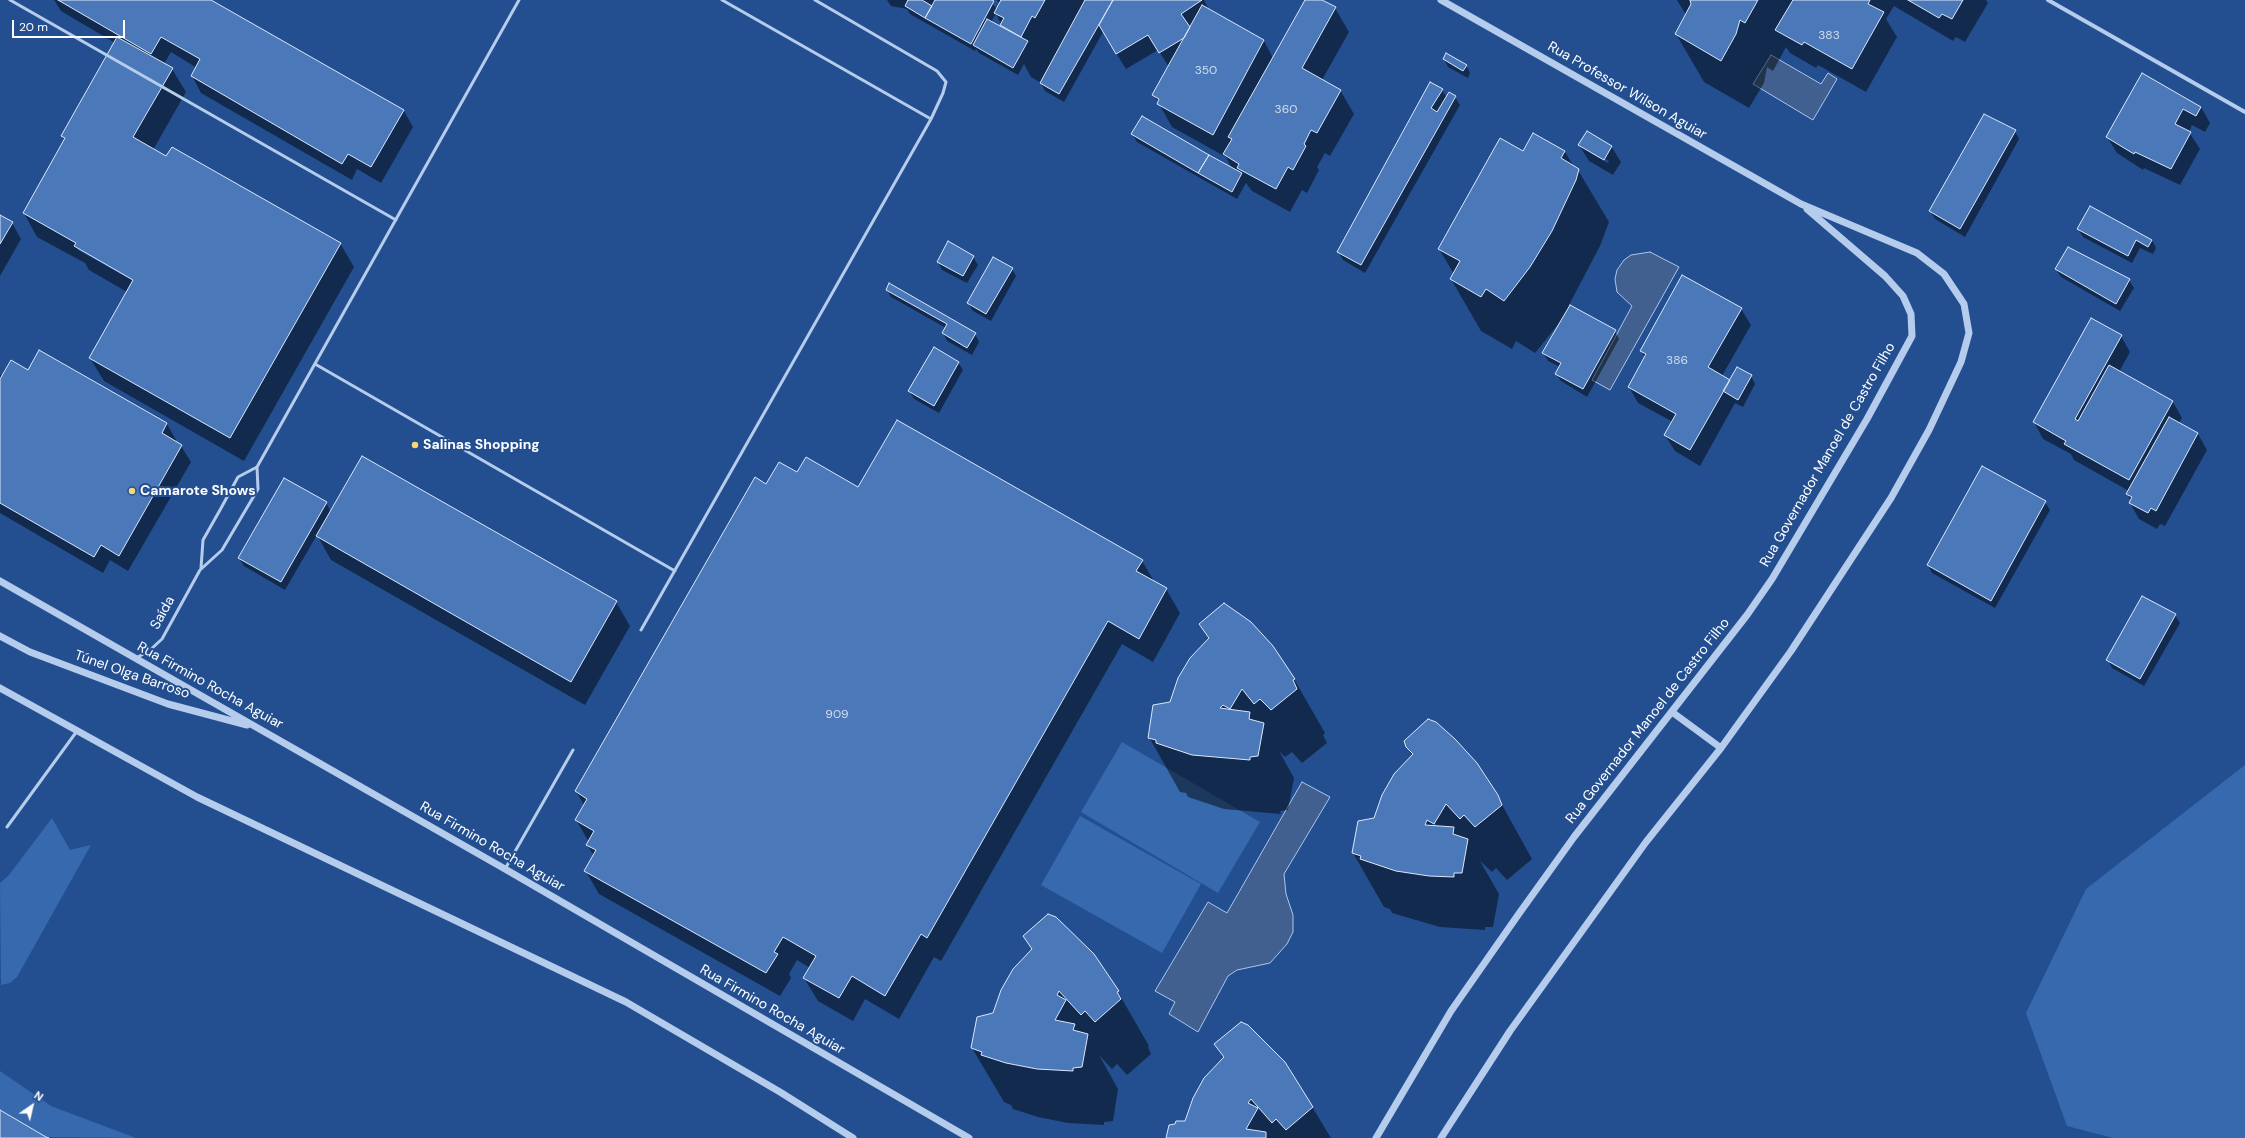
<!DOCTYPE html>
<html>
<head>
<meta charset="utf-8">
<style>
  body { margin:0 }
  #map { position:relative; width:2245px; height:1138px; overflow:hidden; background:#234f91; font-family:"DM Sans",sans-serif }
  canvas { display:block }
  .north { position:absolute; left:12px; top:1086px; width:40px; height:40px; -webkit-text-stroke:3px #234f91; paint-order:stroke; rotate:34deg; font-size:11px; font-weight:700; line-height:16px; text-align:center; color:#fff }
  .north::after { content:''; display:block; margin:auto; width:14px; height:18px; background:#fff; clip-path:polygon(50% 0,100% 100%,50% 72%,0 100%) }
  .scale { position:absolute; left:12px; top:20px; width:113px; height:18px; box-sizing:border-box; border:2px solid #fff; border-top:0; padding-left:5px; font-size:12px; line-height:14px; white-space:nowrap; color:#fff; -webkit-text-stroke:3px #234f91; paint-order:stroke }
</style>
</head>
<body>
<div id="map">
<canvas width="2245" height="1138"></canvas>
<div class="north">N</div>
<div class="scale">20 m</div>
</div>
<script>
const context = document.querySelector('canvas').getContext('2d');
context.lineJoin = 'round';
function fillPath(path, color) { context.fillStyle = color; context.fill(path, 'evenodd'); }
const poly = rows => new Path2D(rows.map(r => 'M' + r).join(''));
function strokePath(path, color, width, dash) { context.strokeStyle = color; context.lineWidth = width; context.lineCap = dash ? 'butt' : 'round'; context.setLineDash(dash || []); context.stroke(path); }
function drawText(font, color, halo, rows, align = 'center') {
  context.font = font + ' "DM Sans",sans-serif'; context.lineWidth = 4; context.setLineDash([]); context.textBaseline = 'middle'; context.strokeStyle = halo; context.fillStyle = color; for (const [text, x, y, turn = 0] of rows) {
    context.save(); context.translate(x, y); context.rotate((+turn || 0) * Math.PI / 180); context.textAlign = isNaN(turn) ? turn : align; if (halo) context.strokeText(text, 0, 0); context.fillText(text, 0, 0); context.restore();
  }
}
const green = poly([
  [1122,742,1260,822,1218,893,1081,812],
  [2245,765,2245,1138,2113,1138,2067,1126,2026,1013,2086,889],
  [1080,816,1201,884,1162,953,1041,885],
  [52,818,70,850,91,845,17,977,10,983,1,985,0,883,9,875],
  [0,1071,51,1106,136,1138,46,1137,0,1110]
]);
const water = poly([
  [1771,55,1821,84,1828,73,1837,79,1813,120,1753,84,1771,55],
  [1650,252,1679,267,1610,390,1592,380,1632,306,1617,292,1615,279,1617,270,1624,260,1631,255,1650,252],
  [1302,782,1330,797,1284,874,1286,894,1293,915,1293,932,1287,944,1270,963,1237,970,1228,976,1198,1032,1169,1014,1175,1002,1155,991,1208,902,1227,913,1302,782]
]);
const shadow = poly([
  [54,0,209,0,404,111,413,127,381,183,357,169,352,180,201,93,192,76,197,68,171,52,164,64,172,69,186,92,153,150,340,243,354,267,244,461,104,381,90,358,127,292,89,270,85,263,37,237,24,213,65,141,62,136,115,43,61,11],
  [78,248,138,282,137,283,78,250],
  [887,0,989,0,997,9,1000,4,997,0,1204,0,1210,12,1264,41,1273,58,1306,0,1320,0,1335,8,1349,32,1322,80,1340,90,1354,114,1330,156,1325,153,1317,167,1319,170,1307,193,1302,190,1290,212,1252,191,1246,183,1237,199,1137,142,1132,134,1232,169,1226,157,1172,127,1154,95,1169,67,1158,50,1126,69,1103,32,1064,102,1045,91,1041,83,1031,77,1024,64,1018,75,979,53,976,49,975,51,910,14,907,9,891,6],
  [996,14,1003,28,991,22],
  [1677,0,1986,0,1988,3,1965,42,1956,37,1953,41,1894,6,1886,19,1897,37,1866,92,1818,65,1816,68,1790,53,1786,47,1773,71,1767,67,1764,83,1749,108,1704,82,1676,34,1686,15],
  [1444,59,1466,65,1470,73,1468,78,1448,67],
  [2142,75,2201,107,2210,123,2205,132,2192,125,2189,132,2200,149,2180,185,2144,168,2143,170,2117,153,2107,137],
  [1442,90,1447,98,1455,97,1460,105,1365,273,1343,260,1338,252],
  [2015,131,2019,139,1965,237,1935,219,1930,211],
  [1533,134,1565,152,1574,167,1578,170,1609,222,1600,246,1569,305,1615,331,1619,339,1587,397,1561,381,1556,374,1560,367,1548,361,1543,353,1564,317,1535,353,1516,341,1512,349,1481,331,1451,279,1454,274,1439,249,1523,152],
  [1579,145,1611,146,1621,162,1613,175,1589,161],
  [1592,152,1609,161,1608,163,1592,154],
  [0,216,12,223,21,239,0,276],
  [2078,229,2152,240,2156,248,2153,254,2140,248,2132,263,2083,237],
  [973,257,978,265,967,283,942,270,938,262],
  [1012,269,1016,276,991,321,973,311,968,303],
  [2056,269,2129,280,2134,288,2120,311,2061,277],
  [1683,276,1741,309,1751,325,1722,376,1730,381,1751,376,1755,384,1743,407,1735,403,1700,466,1675,451,1665,435,1673,422,1638,403,1629,387,1645,358,1641,351],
  [887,290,975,334,979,342,972,355,947,341,943,333,946,328,891,297],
  [2091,320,2121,336,2130,352,2119,372,2173,402,2182,418,2179,423,2198,434,2207,450,2165,526,2160,524,2157,529,2139,519,2130,503,2131,501,2127,494,2129,491,2074,460,2071,454,2043,439,2034,422],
  [40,352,167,424,176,440,175,442,181,446,191,462,128,571,110,560,103,573,0,513,0,374,2,377,29,371],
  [958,362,963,370,939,413,914,399,909,391],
  [363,457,616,602,630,626,585,705,331,560,317,535,285,590,244,566,239,558,326,503,331,512],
  [797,474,1142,561,1155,583,1166,589,1180,613,1153,662,1122,644,941,961,934,957,899,1019,865,999,853,1021,818,1001,804,978,810,968,797,960,789,974,791,978,780,996,599,894,585,870,594,856,587,845,589,842,576,820,584,805,576,791,766,485],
  [2045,502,2050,510,1995,608,1932,573,1928,565],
  [1224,604,1250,623,1294,679,1325,733,1323,735,1327,743,1302,763,1292,752,1285,757,1279,751,1294,778,1288,810,1280,811,1281,814,1224,809,1188,797,1186,793,1180,792,1149,737,1209,639,1201,625],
  [2175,615,2180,623,2144,686,2112,668,2108,660],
  [1454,740,1485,774,1532,859,1507,880,1496,868,1492,872,1480,861,1499,894,1493,927,1485,927,1485,930,1440,927,1392,913,1390,909,1384,907,1353,853,1413,757,1407,747],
  [1433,819,1437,827,1435,827,1431,820],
  [1024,936,1093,955,1118,992,1149,1046,1148,1047,1151,1054,1127,1075,1117,1064,1112,1069,1099,1055,1118,1089,1113,1121,1104,1122,1104,1125,1068,1123,1038,1117,1013,1109,1011,1105,1004,1102,972,1048,1033,950],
  [1216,1044,1285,1062,1331,1138,1167,1138,1185,1122,1224,1058]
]);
const building = poly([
  [58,0,211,0,404,110,371,167,348,154,342,164,191,76,200,59,161,37,151,54,58,0],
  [908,0,922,0,932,6,925,18,905,6,908,0],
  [935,0,992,0,994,1,971,44,925,18,935,0],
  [1001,0,1045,0,1035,18,1032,16,1021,37,1000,25,1004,18,994,13,1001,0],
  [1085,0,1113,0,1059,94,1040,83,1085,0],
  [1113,0,1202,0,1181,14,1190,27,1184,38,1159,53,1148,35,1116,54,1099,25,1113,0],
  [1305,0,1322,0,1336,7,1302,68,1341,90,1317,133,1311,130,1304,144,1306,146,1293,170,1288,167,1276,189,1237,168,1239,164,1223,154,1232,139,1228,137,1305,0],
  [1690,0,1758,0,1745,23,1740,20,1736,34,1721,61,1675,34,1691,4,1690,0],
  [1793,0,1870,0,1868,4,1884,12,1852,69,1804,42,1802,45,1775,30,1793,0],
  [1908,0,1963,0,1952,19,1942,14,1939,18,1908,0],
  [1202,5,1264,40,1213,135,1157,104,1159,99,1152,95,1202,5],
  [987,19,1028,41,1013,68,973,45,987,19],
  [117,37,173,68,133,137,166,156,172,147,341,243,230,438,89,358,133,280,74,246,76,243,23,213,65,138,61,136,117,37],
  [1446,53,1467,65,1463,71,1443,59,1446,53],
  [2142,73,2201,107,2196,116,2183,109,2175,124,2191,132,2171,169,2135,152,2134,154,2106,137,2142,73],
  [1430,82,1443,89,1431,108,1437,112,1449,92,1456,96,1361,265,1337,252,1430,82],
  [1984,114,2016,130,1960,229,1929,211,1984,114],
  [1142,116,1209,155,1198,173,1131,134,1142,116],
  [1587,131,1612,146,1604,160,1578,145,1587,131],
  [1533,133,1565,151,1561,158,1579,169,1576,180,1552,231,1530,267,1504,301,1486,289,1481,297,1450,279,1460,261,1438,249,1500,138,1523,151,1533,133],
  [1209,155,1242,173,1232,192,1198,173,1209,155],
  [2090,206,2152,240,2148,247,2136,240,2128,256,2077,229,2090,206],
  [0,215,13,222,0,244,0,215],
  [948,241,974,256,963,276,937,262,948,241],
  [2068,247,2130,279,2116,304,2055,269,2068,247],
  [993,257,1013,268,986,314,967,303,993,257],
  [1682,275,1742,308,1708,367,1730,380,1690,450,1664,435,1676,414,1628,387,1646,354,1640,351,1682,275],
  [889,283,976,333,967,348,942,333,947,324,886,290,889,283],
  [1570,305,1616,330,1583,389,1555,374,1561,363,1542,353,1570,305],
  [2091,318,2122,335,2075,419,2078,421,2109,365,2173,401,2129,480,2064,444,2066,441,2033,422,2091,318],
  [934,347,959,362,934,406,908,391,934,347],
  [39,350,167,423,162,433,182,445,119,556,101,545,94,557,0,503,0,379,11,360,28,370,39,350],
  [1737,367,1752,375,1738,400,1723,391,1737,367],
  [2169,417,2198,433,2156,511,2151,508,2148,513,2129,503,2132,497,2126,494,2169,417],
  [897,420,1143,560,1136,571,1167,588,1139,639,1108,621,927,938,921,934,885,996,852,976,839,998,803,978,816,956,783,937,774,952,778,954,766,973,584,871,596,850,586,845,594,831,575,820,587,799,575,791,755,477,766,484,779,462,797,472,806,457,858,487,897,420],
  [362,456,617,601,571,682,316,536,362,456],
  [1982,466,2046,501,1991,601,1927,565,1982,466],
  [284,478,327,502,281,582,238,558,284,478],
  [2142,596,2176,614,2140,679,2106,660,2142,596],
  [1224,603,1251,622,1273,646,1295,679,1293,680,1297,689,1271,710,1260,699,1254,704,1242,689,1230,709,1223,705,1220,708,1250,712,1249,719,1264,723,1258,756,1250,757,1250,760,1192,755,1156,743,1156,740,1148,738,1153,705,1170,702,1178,678,1190,658,1209,638,1199,624,1224,603],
  [1428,719,1436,722,1455,739,1477,763,1498,795,1502,805,1475,827,1464,815,1460,819,1446,804,1434,824,1427,820,1425,825,1454,827,1453,834,1468,839,1462,873,1454,873,1454,877,1429,876,1396,871,1360,859,1361,856,1352,853,1358,821,1374,818,1382,795,1394,774,1413,754,1406,747,1404,741,1428,719],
  [1048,914,1056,917,1094,954,1119,991,1117,992,1121,999,1095,1022,1085,1011,1081,1015,1059,991,1057,995,1066,1000,1055,1020,1075,1024,1073,1030,1088,1034,1082,1067,1073,1068,1073,1071,1037,1069,1006,1063,981,1055,982,1052,971,1048,977,1017,993,1013,1001,990,1013,969,1032,949,1023,936,1048,914],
  [1241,1022,1248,1025,1285,1062,1313,1107,1286,1130,1276,1119,1272,1123,1251,1099,1248,1103,1258,1108,1246,1129,1266,1132,1266,1138,1166,1138,1169,1125,1175,1124,1176,1121,1185,1121,1193,1098,1204,1078,1224,1057,1214,1044,1241,1022],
  [0,1110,46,1137,49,1138,0,1138,0,1110]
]);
const service = poly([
  [10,0,396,220],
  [722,0,931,119],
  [315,364,675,571],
  [201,568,203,540,220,510,238,477,257,467],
  [641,630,931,119,943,93,946,82,937,71,815,0],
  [136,658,149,651,162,639,200,570,222,550,258,489,257,467,519,0],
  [7,827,77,731],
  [505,869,573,750]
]);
const minor = poly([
  [2048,0,2245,112]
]);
const tertiary = poly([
  [0,581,505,869,969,1138],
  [0,636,30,652,168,704,247,725],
  [0,688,197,797,626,1002,780,1092,853,1138],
  [1672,712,1721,748],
  [1376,1138,1451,1011,1518,915,1574,837,1747,615,1772,579,1867,419,1912,336,1911,314,1903,296,1885,276,1807,209],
  [1441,1138,1510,1031,1646,842,1721,748,1791,651,1891,498,1929,430,1961,362,1969,333,1964,304,1944,274,1917,253,1801,204,1441,0]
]);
const markers = [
  [415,445,4,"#f7d778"],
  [132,491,4,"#f7d778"]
];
const numberNames = [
  ["383",1829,36],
  ["350",1206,71],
  ["360",1286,110],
  ["386",1677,361],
  ["909",837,715]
];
const streetNames = [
  ["Rua Professor Wilson Aguiar",1627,91,30],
  ["Rua Governador Manoel de Castro Filho",1828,455,-60],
  ["Saída",163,613,-61],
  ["Túnel Olga Barroso",132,675,19],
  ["Rua Firmino Rocha Aguiar",210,686,29],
  ["Rua Governador Manoel de Castro Filho",1648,721,-52],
  ["Rua Firmino Rocha Aguiar",492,847,30],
  ["Rua Firmino Rocha Aguiar",772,1010,30]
];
const poiNames = [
  ["Salinas Shopping",423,445],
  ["Camarote Shows",140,491]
];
fillPath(green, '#3769ae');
fillPath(water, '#41608f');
strokePath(water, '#a9c6ed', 1);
fillPath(shadow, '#0007');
fillPath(building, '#4b78b8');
strokePath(building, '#dae7f9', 1);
strokePath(service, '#b5ccec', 3);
strokePath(minor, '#b5ccec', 4);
strokePath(tertiary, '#b5ccec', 7);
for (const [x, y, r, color] of markers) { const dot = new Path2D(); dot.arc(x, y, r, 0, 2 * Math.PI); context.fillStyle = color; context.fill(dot); strokePath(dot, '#234f91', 1.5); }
drawText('12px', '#d2dded', null, numberNames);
drawText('14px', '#fff', '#234f91', streetNames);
drawText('bold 14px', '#fff', '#234f91', poiNames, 'left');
</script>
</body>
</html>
